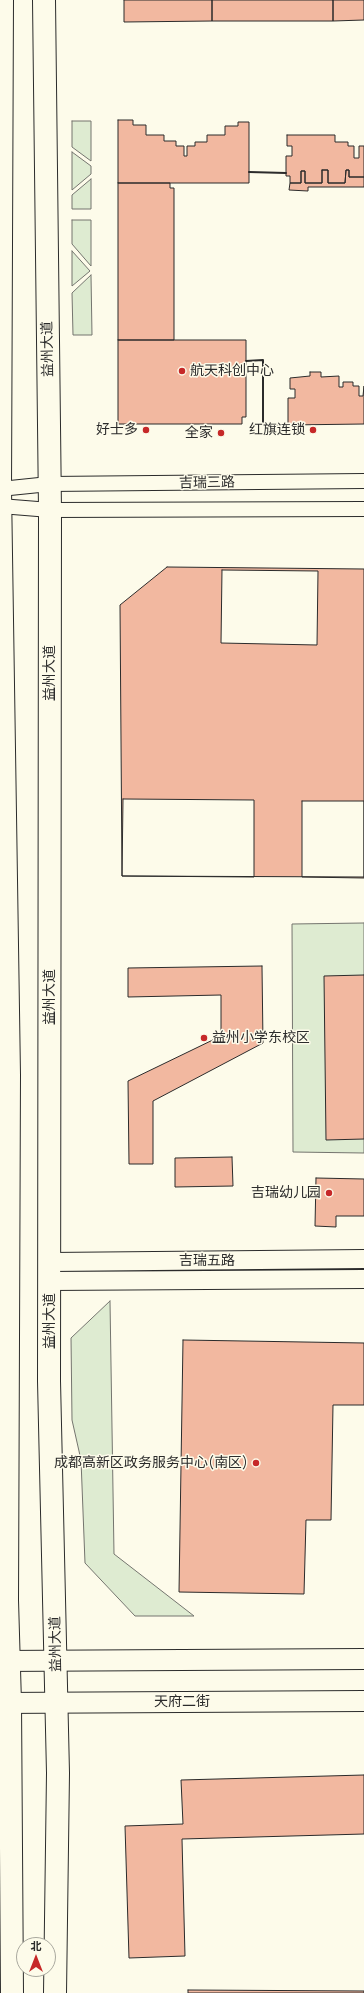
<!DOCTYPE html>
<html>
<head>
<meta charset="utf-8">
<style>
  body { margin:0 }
  #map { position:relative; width:364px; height:1993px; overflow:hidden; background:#fdfbea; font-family:Manrope,"Noto Sans SC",sans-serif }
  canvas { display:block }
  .north { position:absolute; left:16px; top:1937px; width:40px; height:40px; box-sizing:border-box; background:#fdfbea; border:1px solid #a9a89e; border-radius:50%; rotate:0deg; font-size:11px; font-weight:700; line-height:16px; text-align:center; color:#2b2b2b }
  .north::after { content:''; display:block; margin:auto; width:14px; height:18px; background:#c62828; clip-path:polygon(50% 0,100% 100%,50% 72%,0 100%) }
</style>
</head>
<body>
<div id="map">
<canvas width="364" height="1993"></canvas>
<div class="north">北</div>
</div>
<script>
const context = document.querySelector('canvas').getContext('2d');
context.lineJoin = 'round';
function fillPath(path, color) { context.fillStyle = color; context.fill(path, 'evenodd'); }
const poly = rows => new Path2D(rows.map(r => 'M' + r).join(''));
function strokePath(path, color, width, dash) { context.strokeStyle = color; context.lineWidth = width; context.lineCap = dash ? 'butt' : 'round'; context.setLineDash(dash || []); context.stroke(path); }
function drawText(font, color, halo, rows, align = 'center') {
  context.font = font + ' Manrope,"Noto Sans SC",sans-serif'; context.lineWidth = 3; context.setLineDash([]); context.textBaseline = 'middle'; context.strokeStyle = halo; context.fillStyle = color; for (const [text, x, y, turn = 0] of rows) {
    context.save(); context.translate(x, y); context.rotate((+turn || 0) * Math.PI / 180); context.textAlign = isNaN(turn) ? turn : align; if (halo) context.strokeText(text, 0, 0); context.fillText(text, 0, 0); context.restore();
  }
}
const green = poly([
  [72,121,91,121,91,161,72,147,72,121],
  [72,152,91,166,91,174,72,190,72,152],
  [91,179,91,209,72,209,72,195,91,179],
  [72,220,91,220,91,266,72,244,72,220],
  [72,251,90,271,72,286,72,251],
  [91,275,92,335,73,335,72,293,91,275],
  [364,923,364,1153,293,1152,292,924,364,923],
  [110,1301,114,1554,194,1616,135,1616,85,1563,81,1460,72,1420,71,1338,110,1301]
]);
const building = poly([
  [124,0,212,0,212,21,124,22,124,0],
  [212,0,333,0,333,21,212,21,212,0],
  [333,0,364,0,364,20,333,21,333,0],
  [118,120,133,120,133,125,146,125,146,135,164,135,164,141,176,141,176,146,184,146,184,156,187,156,187,146,195,146,195,142,207,142,207,135,225,135,225,126,238,126,238,122,249,122,249,183,118,183,118,120],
  [287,135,335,135,335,142,348,142,348,146,354,146,354,158,359,158,359,146,364,146,364,177,349,177,349,170,346,170,345,183,328,183,328,170,322,170,322,183,305,183,305,171,301,171,301,183,290,183,290,176,286,176,286,156,292,156,292,146,287,146,287,135],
  [322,170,328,170,328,183,345,183,346,170,349,170,349,177,364,177,364,187,308,187,308,191,289,190,290,183,301,183,301,171,305,171,305,183,322,183,322,170],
  [118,183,170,183,170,188,174,188,174,340,118,340,118,183],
  [118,340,246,340,246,417,242,417,242,424,118,424,118,340],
  [310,372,321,372,321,377,339,376,339,387,343,387,343,382,353,382,353,386,359,386,359,396,363,396,364,386,364,424,288,425,288,398,295,398,295,389,290,389,290,378,310,376,310,372],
  [167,567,364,569,364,877,122,876,120,605,167,567],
  [222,570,318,571,317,645,221,643,222,570],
  [123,799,254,800,254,877,122,876,123,799],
  [302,801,364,801,364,878,302,877,302,801],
  [262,966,263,1043,153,1101,153,1164,129,1164,128,1081,221,1036,221,995,128,997,128,968,262,966],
  [364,975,364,1139,326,1140,324,976,364,975],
  [232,1157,233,1186,175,1187,175,1158,232,1157],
  [316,1178,364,1179,364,1216,336,1216,336,1227,315,1226,316,1178],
  [183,1340,364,1343,364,1405,333,1405,331,1520,306,1520,304,1594,179,1592,183,1340],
  [364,1775,364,1834,182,1839,185,1956,129,1958,125,1826,183,1824,181,1780,364,1775],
  [188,1990,364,1991,364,1993,188,1993,188,1990]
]);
const minor = poly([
  [0,489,49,484,364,481],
  [0,506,50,510,364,509]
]);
const tertiary = poly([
  [50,1262,364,1259],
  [50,1281,364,1279]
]);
const secondary = poly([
  [0,1661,364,1659],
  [0,1703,364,1701]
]);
const primary = poly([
  [2,0,0,489,9,1075,7,1600,10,1703,12,1993],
  [44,0,50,510,49,1381,58,1773,55,1993]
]);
const wall = poly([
  [249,172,286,173],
  [246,361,263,360,263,425,288,425]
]);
const markers = [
  [182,371,4,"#c62828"],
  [146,430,4,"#c62828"],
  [313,430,4,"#c62828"],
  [221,433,4,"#c62828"],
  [204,1038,4,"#c62828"],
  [329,1193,4,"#c62828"],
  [256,1463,4,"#c62828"]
];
const streetNames = [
  ["益州大道",48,349,-91],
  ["吉瑞三路",207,483,-1],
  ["益州大道",50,673,-90],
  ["益州大道",50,997,-90],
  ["吉瑞五路",207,1261],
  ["益州大道",50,1321,-90],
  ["益州大道",56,1644,-91],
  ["天府二街",182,1702]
];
const poiNames = [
  ["航天科创中心",190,371,"left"],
  ["好士多",138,430],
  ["红旗连锁",305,430],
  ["全家",213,433],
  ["益州小学东校区",212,1038,"left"],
  ["吉瑞幼儿园",321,1193],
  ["成都高新区政务服务中心(南区)",248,1463]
];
fillPath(green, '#deebd1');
strokePath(green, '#74746e', 1);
fillPath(building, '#f2b8a0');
strokePath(building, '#2b2b2b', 1);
strokePath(minor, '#2b2b2b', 16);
strokePath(tertiary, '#2b2b2b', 20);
strokePath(secondary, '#2b2b2b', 22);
strokePath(primary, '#2b2b2b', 24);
strokePath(minor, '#fdfbea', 14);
strokePath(tertiary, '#fdfbea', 18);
strokePath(secondary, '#fdfbea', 20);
strokePath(primary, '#fdfbea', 22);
strokePath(wall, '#2b2b2b', 2);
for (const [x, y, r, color] of markers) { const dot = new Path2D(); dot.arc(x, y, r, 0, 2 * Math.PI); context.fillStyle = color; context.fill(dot); strokePath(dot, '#fdfbea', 1.5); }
drawText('14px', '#2b2b2b', '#fdfbea', streetNames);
drawText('14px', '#2b2b2b', '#fdfbea', poiNames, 'right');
</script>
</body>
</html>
